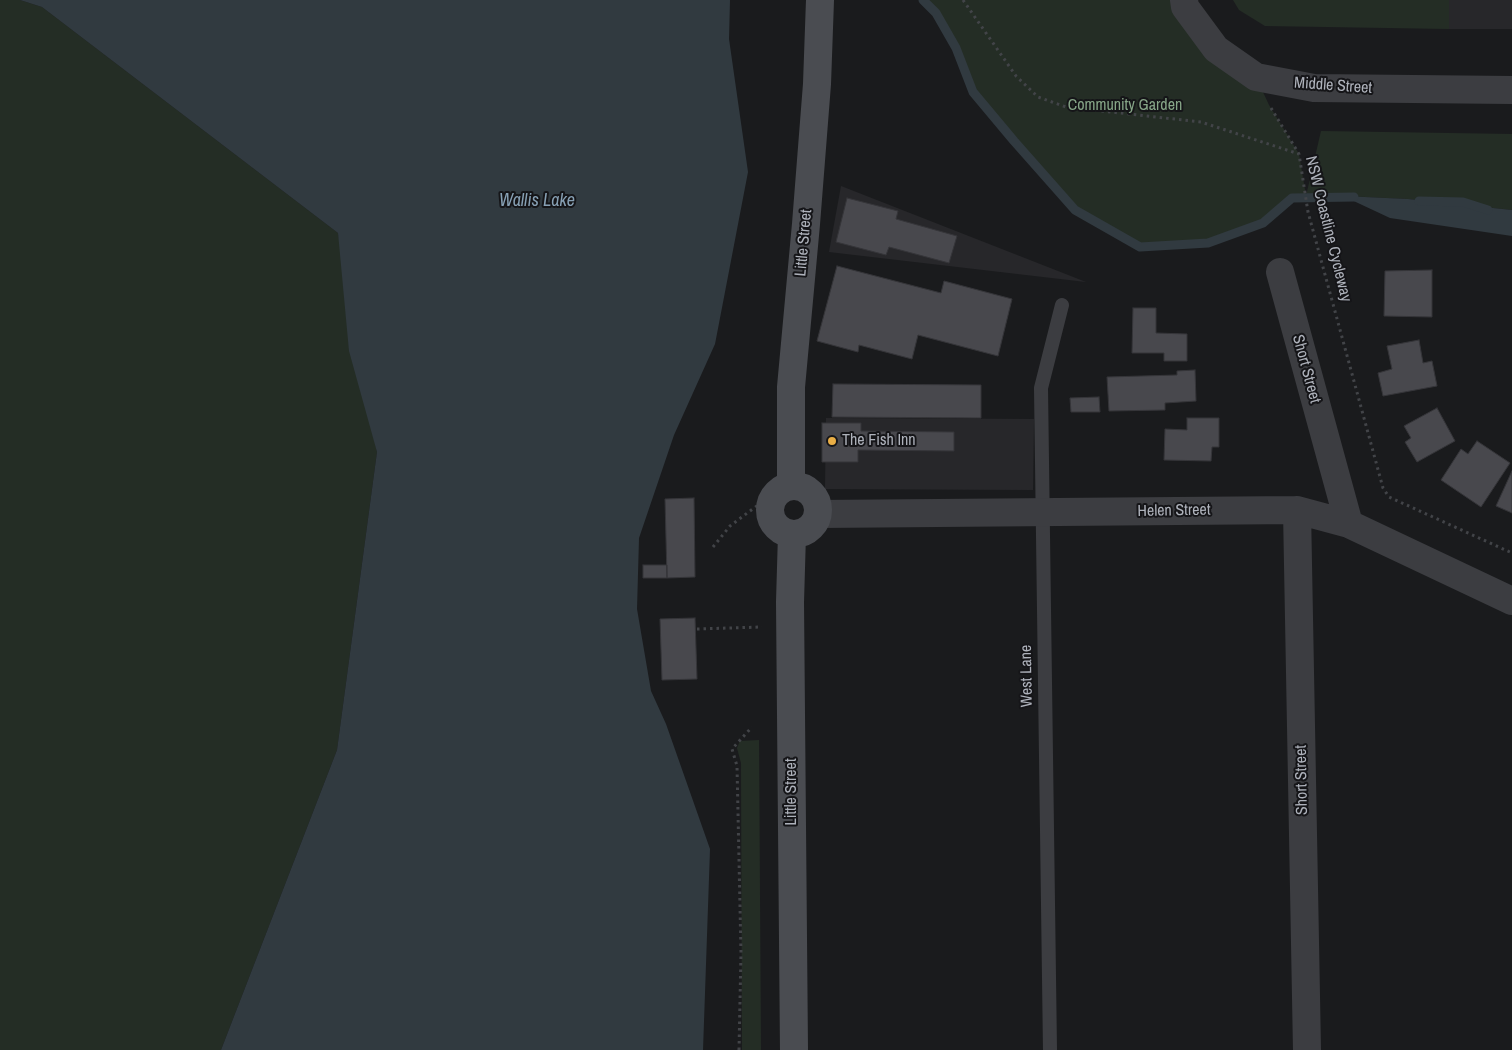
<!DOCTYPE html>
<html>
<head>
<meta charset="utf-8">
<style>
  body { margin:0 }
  canvas { display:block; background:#1a1b1d }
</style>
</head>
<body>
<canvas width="1512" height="1050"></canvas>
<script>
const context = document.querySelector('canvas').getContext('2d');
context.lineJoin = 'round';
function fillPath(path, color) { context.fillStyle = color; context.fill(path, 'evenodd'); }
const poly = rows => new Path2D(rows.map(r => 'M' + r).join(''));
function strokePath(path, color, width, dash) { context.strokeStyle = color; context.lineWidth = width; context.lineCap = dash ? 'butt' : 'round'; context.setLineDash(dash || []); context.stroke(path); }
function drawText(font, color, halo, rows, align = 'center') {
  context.font = font + ' "Archivo Narrow",sans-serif'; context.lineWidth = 4; context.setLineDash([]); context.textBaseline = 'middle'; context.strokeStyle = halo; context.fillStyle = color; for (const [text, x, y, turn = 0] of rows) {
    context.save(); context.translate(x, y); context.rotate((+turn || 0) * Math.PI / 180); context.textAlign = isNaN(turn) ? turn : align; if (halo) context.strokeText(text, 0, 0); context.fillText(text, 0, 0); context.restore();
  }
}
const built = poly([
  [1449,0,1512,0,1512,29,1449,29],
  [841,186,1086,282,829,252],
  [826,418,1034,419,1033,490,825,489]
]);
const green = poly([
  [0,0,20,0,42,7,338,233,377,452,337,750,221,1050,0,1050],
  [922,0,1184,0,1256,77,1269,105,1299,154,1306,196,1321,131,1512,134,1512,210,1408,199,1343,196,1292,198,1263,223,1208,243,1140,247,1075,210,1014,141,973,92,956,48,936,13],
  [1233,0,1449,0,1449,29,1265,26,1239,10],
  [759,740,761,1050,742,1050,741,763,737,748,740,741]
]);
const water = poly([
  [20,0,730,0,729,39,748,172,715,344,674,435,639,538,637,609,651,691,666,724,710,849,703,1050,221,1050,337,750,377,452,349,351,338,233,42,7],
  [1343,196,1408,199,1512,210,1512,236,1390,218]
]);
const stream = poly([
  [923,0,936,13,956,48,973,92,1014,141,1075,210,1140,247,1208,243,1263,223,1292,198,1354,197],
  [1419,201,1463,202,1488,210]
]);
const building = poly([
  [847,198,898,211,896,219,957,236,949,263,889,247,886,255,836,242,847,198],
  [837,266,941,293,944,281,1012,299,998,356,918,335,912,359,859,345,858,352,817,341,837,266],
  [1432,270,1432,317,1384,316,1385,271,1432,270],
  [1133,308,1156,308,1156,333,1187,334,1187,361,1164,361,1164,353,1132,353,1133,308],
  [1419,340,1423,363,1432,361,1437,386,1383,396,1378,373,1392,369,1387,346,1419,340],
  [1195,370,1196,401,1165,403,1165,410,1109,411,1107,377,1177,375,1177,371,1195,370],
  [833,384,981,385,981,418,832,417,833,384],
  [1099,397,1100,412,1071,412,1070,398,1099,397],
  [1437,408,1455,441,1417,462,1405,442,1411,438,1404,426,1437,408],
  [1187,418,1219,418,1219,447,1212,447,1211,461,1164,460,1165,429,1187,430,1187,418],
  [822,423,861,423,861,431,954,432,954,451,858,450,858,462,822,462,822,423],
  [1477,441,1510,463,1481,507,1441,480,1461,449,1468,454,1477,441],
  [1512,471,1512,513,1496,506,1512,471],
  [694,498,695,577,667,578,665,499,694,498],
  [643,565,667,565,667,578,643,578,643,565],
  [695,618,697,679,662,680,660,619,695,618]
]);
const path = poly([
  [963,0,1016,76,1038,97,1066,107,1201,122,1299,154,1308,212,1383,488,1389,497,1512,553],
  [1271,108,1299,154],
  [713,547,730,526,758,505],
  [697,629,762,627],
  [739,1050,741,953,737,766,732,749,752,727]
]);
const lane = poly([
  [1050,1050,1041,388,1062,305]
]);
const street = poly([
  [1184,0,1185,7,1216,49,1256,77,1314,88,1512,90],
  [1280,272,1349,524],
  [1297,510,1307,1050],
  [818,514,1297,510,1349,524,1512,601]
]);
const secondary = poly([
  '770 510a24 24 0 1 1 48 0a24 24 0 1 1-48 0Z',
  [791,486,791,387,806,224,817,84,820,0],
  [792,534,790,602,794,1050]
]);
const markers = [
  [832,441,5,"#e9ae46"]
];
const streetNames = [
  ["Middle Street",1333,86,4],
  ["NSW Coastline Cycleway",1328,229,76],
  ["Little Street",804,243,-85],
  ["Short Street",1306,369,75],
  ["Helen Street",1174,511,-1],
  ["West Lane",1027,676,-91],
  ["Short Street",1302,780,-91],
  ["Little Street",792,792,-90]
];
const parkNames = [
  ["Community Garden",1125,106]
];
const poiNames = [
  ["The Fish Inn",842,441]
];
const waterNames = [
  ["Wallis Lake",537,201]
];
fillPath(built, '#27272a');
fillPath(green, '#242d25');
fillPath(water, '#313a40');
strokePath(stream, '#313a40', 9);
fillPath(building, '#48484d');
strokePath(building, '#353539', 1);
strokePath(path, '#424448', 3, [2.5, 4]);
strokePath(lane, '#3c3d41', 14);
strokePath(street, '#3c3d41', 28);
strokePath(secondary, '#4a4c51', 28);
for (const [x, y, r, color] of markers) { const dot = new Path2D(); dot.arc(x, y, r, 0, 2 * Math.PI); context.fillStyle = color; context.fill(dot); strokePath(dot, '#151518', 2); }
drawText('16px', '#aeb2bb', '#151518', streetNames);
drawText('16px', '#86a587', '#151518', parkNames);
drawText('16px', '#aeb2bb', '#151518', poiNames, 'left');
drawText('italic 18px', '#87a0b4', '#151518', waterNames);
</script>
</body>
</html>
